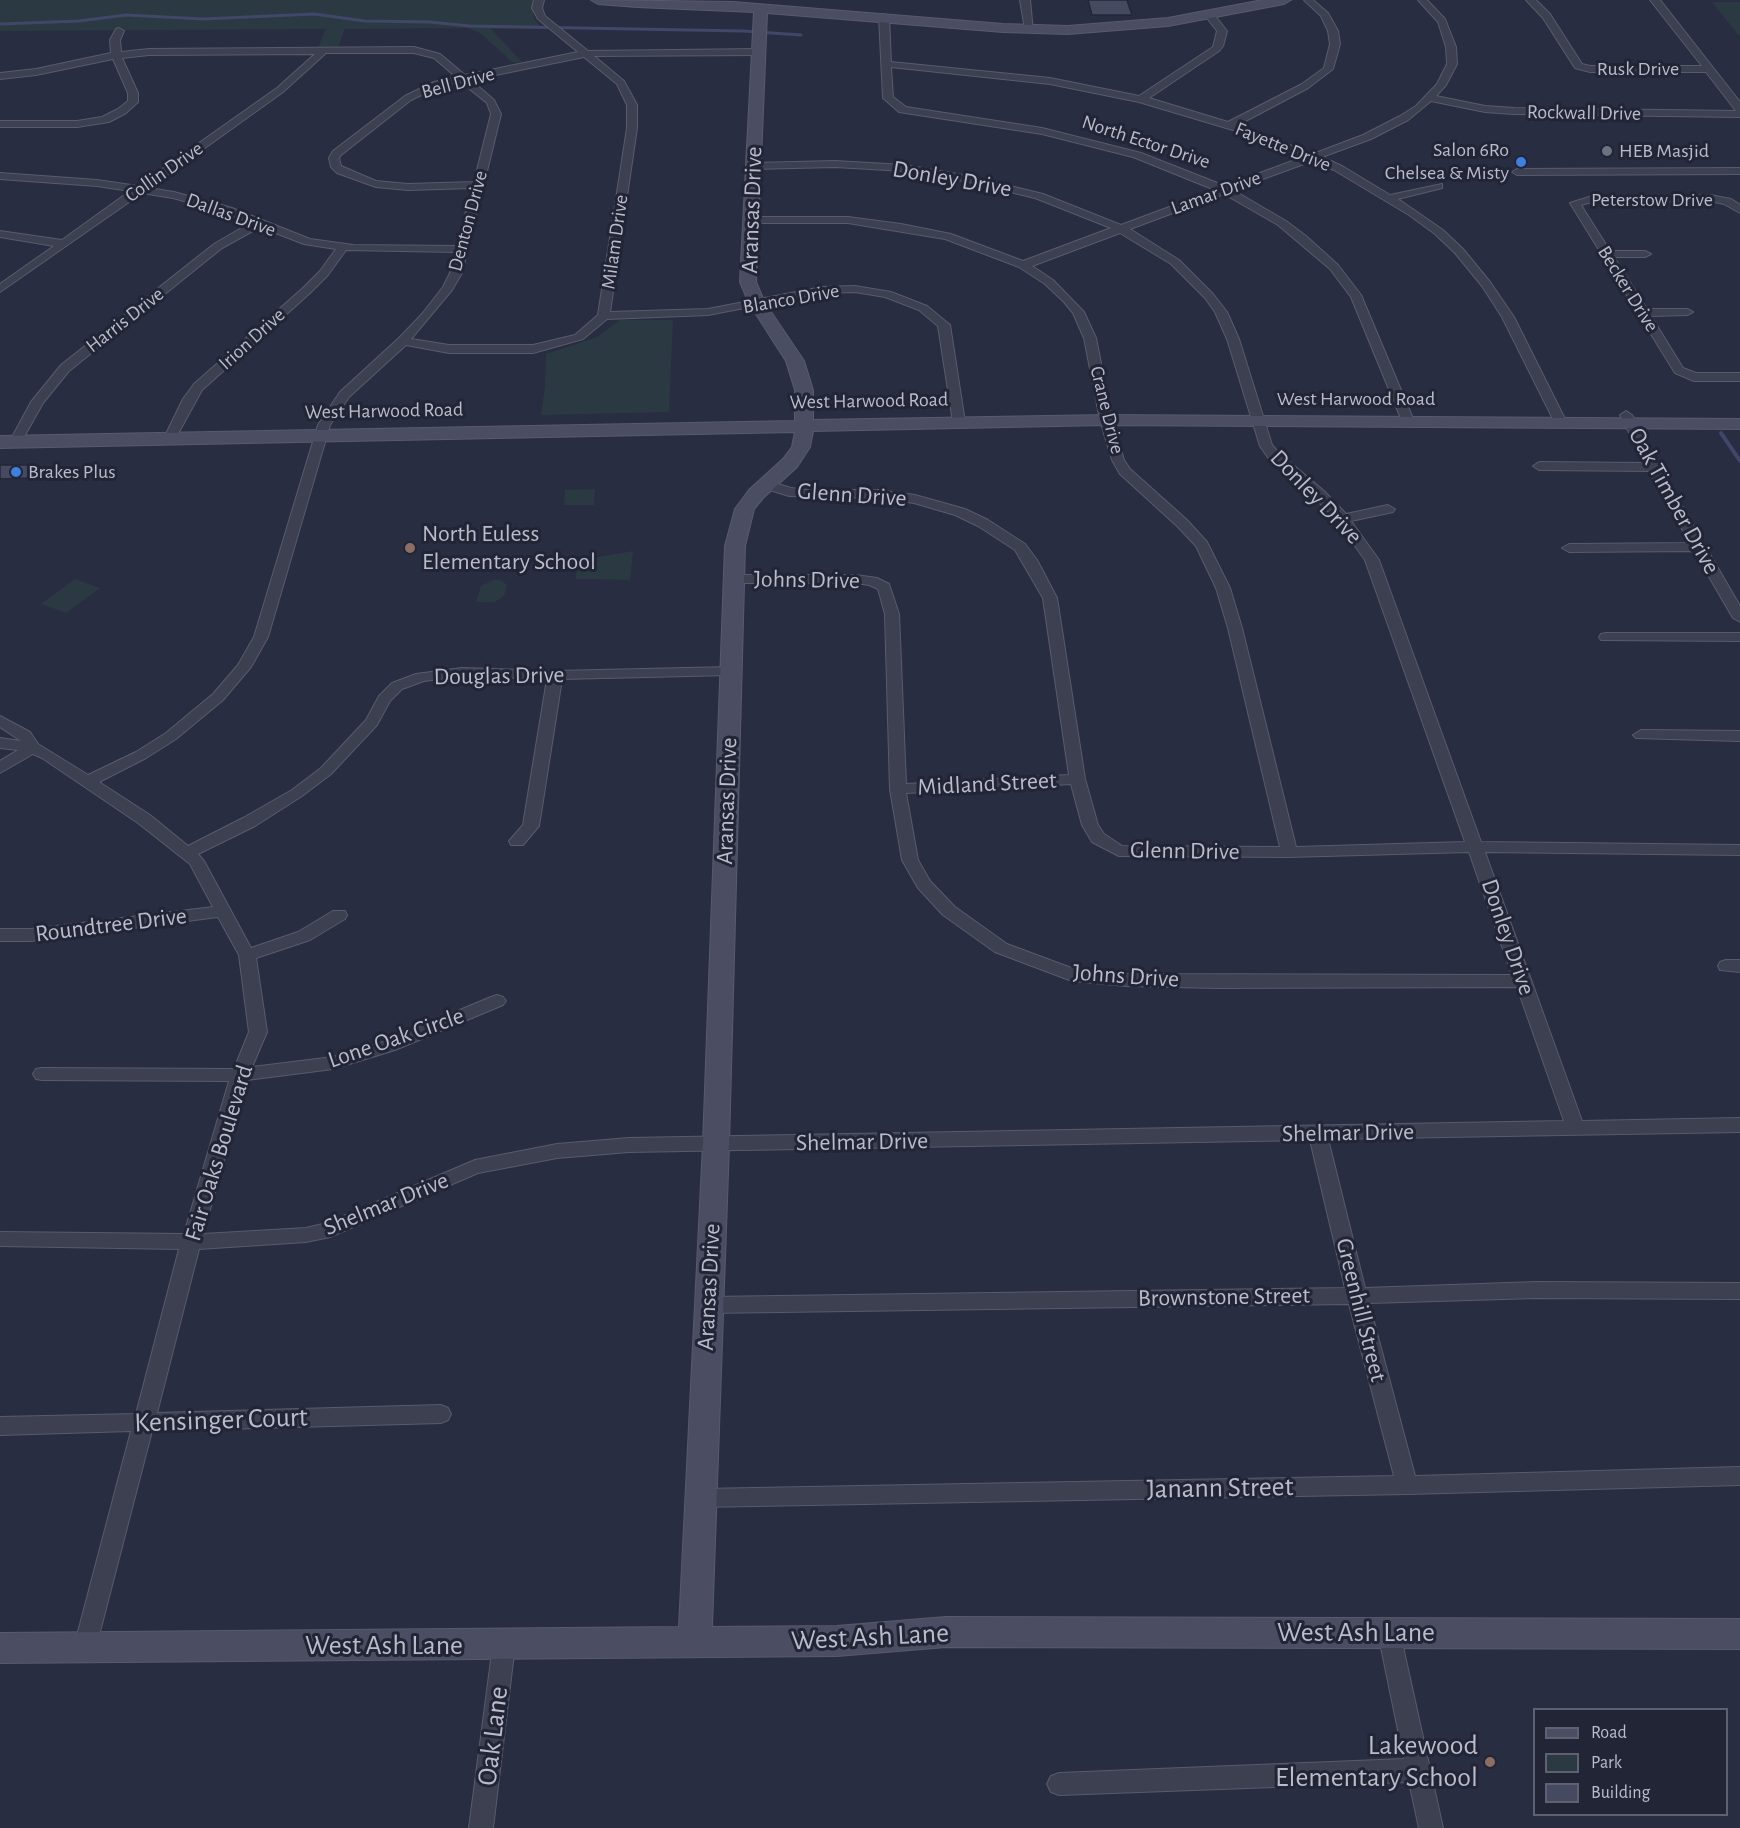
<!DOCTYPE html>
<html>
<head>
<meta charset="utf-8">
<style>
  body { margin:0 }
  #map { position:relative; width:1740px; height:1828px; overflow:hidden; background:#292d41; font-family:"Alegreya Sans",sans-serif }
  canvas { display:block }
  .legend { position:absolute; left:1533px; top:1708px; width:195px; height:108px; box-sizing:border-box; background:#212536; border:2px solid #5e6172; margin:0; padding:8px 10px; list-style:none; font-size:18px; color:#babccb }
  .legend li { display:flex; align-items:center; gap:12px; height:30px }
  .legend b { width:30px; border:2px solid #5e6172 }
</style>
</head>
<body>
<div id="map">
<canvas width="1740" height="1828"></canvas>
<ul class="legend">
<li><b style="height:8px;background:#4b4e63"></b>Road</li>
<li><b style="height:16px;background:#2b3942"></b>Park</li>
<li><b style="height:16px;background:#454a60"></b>Building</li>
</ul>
</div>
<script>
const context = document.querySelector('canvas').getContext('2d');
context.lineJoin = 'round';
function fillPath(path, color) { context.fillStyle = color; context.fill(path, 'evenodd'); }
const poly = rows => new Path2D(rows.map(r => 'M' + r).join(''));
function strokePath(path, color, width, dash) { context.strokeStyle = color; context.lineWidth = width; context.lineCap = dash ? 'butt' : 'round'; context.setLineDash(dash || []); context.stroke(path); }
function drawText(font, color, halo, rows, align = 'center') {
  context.font = font + ' "Alegreya Sans",sans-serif'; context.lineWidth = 6; context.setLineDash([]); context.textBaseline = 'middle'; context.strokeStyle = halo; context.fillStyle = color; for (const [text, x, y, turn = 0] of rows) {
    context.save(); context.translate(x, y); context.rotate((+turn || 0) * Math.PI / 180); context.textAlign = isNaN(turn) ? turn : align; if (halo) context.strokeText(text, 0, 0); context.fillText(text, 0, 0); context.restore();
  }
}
const green = poly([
  [0,0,533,0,534,19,543,29,491,29,522,62,513,63,480,33,467,28,345,29,338,47,318,47,326,29,0,31],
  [1712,2,1740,2,1740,37],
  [620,320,673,320,669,412,541,415,545,386,546,354,597,337],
  [595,489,594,505,564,505,565,490],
  [633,551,630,580,576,579,576,573,584,565,599,557],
  [75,579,100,588,66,613,41,604],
  [493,580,501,580,507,585,504,596,495,602,476,602,481,586]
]);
const streamFar1 = poly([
  [0,24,79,21,126,15,203,19,314,14,365,21,430,22,470,26,743,31,801,35]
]);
const stream = poly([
  [1721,433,1740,461]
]);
const building = poly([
  [1088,0,1127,0,1132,15,1092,15,1088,0],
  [0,465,36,465,29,478,0,479,0,465]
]);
const street = poly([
  [534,0,544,0,542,8,545,16,588,51,759,49,764,52,759,55,594,56,624,81,637,105,637,128,610,312,708,309,822,287,855,286,891,292,927,306,950,325,965,422,959,426,953,422,938,326,919,310,885,297,855,292,822,293,708,315,607,319,583,339,533,353,449,353,406,345,349,397,330,425,268,637,251,667,223,700,176,739,146,758,99,782,150,815,188,846,243,818,292,790,321,768,366,720,379,696,392,683,416,674,462,668,555,671,731,667,738,671,731,675,562,679,539,826,523,845,511,845,509,841,523,825,547,679,462,676,424,681,402,689,390,701,377,725,331,774,302,796,255,826,198,854,204,861,251,948,298,932,333,911,345,911,347,915,345,919,310,940,256,958,267,1032,252,1067,333,1057,383,1042,491,997,497,995,503,997,506,1001,503,1005,395,1050,333,1069,247,1080,203,1234,306,1228,327,1223,475,1160,557,1144,629,1138,1564,1121,1517,987,1216,988,1127,986,1072,981,995,952,943,915,918,888,902,860,890,789,885,614,878,589,869,585,856,583,734,583,727,579,734,575,856,575,877,578,889,584,899,614,906,784,1069,775,1043,598,1015,550,978,526,955,515,914,503,878,498,789,496,760,487,759,484,760,481,765,480,791,488,808,490,878,490,915,495,965,509,988,520,1025,544,1037,560,1057,598,1085,779,1098,825,1104,834,1122,846,1280,847,1228,628,1216,588,1196,546,1177,526,1120,474,1112,460,1100,420,1084,338,1073,313,1064,302,1045,284,1019,267,945,239,848,223,751,223,746,220,751,217,848,217,901,224,951,234,1023,261,1111,228,1035,198,969,182,905,171,835,167,753,169,748,166,753,163,835,161,905,165,969,176,1043,194,1121,225,1215,190,1133,157,1042,134,899,112,883,98,879,17,884,14,889,17,891,62,1050,78,1139,96,1213,47,1217,31,1204,14,1212,12,1227,31,1223,46,1219,51,1149,98,1228,122,1302,84,1324,68,1330,44,1328,31,1321,16,1304,0,1313,0,1328,13,1338,31,1340,44,1333,69,1308,88,1238,125,1313,154,1363,135,1400,116,1416,106,1437,84,1447,64,1446,47,1438,22,1418,0,1427,0,1445,19,1456,47,1457,64,1446,85,1436,96,1485,106,1514,108,1736,111,1706,72,1590,72,1575,68,1543,18,1526,0,1536,0,1550,14,1582,64,1590,66,1702,66,1650,0,1660,0,1740,102,1740,117,1514,114,1485,112,1431,101,1408,120,1371,139,1322,157,1342,166,1390,195,1442,184,1442,188,1398,199,1443,230,1463,249,1490,282,1514,317,1567,423,1565,426,1557,426,1555,423,1502,317,1482,286,1455,253,1435,234,1409,215,1334,170,1312,161,1233,190,1286,221,1306,236,1338,265,1361,295,1414,421,1412,424,1408,425,1402,421,1351,297,1330,269,1278,225,1224,194,1130,229,1179,260,1213,294,1227,312,1239,339,1272,445,1279,453,1324,491,1346,514,1388,505,1395,509,1393,512,1351,521,1379,560,1481,842,1740,845,1740,855,1485,852,1582,1121,1740,1118,1740,1132,1328,1139,1365,1288,1537,1282,1740,1283,1740,1299,1537,1298,1369,1303,1415,1476,1740,1467,1740,1485,1407,1494,701,1507,693,1505,690,1498,693,1491,701,1489,1394,1476,1349,1304,708,1313,701,1311,698,1305,701,1299,708,1297,1345,1288,1310,1140,629,1152,557,1158,478,1173,330,1237,306,1242,199,1249,157,1413,441,1405,448,1408,451,1414,448,1420,441,1423,152,1431,96,1647,93,1654,85,1657,77,1654,74,1647,131,1431,0,1435,0,1417,136,1414,179,1249,0,1246,0,1232,184,1234,229,1081,42,1080,36,1079,33,1074,36,1069,42,1068,234,1069,249,1032,239,955,218,917,31,941,0,941,0,929,31,929,213,907,190,864,138,823,42,758,33,754,0,773,0,761,18,750,0,748,0,738,21,741,0,727,0,716,30,732,38,744,88,775,136,752,166,733,213,694,238,665,254,637,318,425,340,392,399,338,422,314,443,287,450,273,456,252,346,250,328,275,310,293,202,390,174,441,166,441,164,438,183,399,194,384,302,289,320,271,336,249,304,244,260,227,222,248,69,371,43,403,20,444,12,444,10,441,31,402,61,365,214,244,250,223,224,212,173,198,142,193,0,292,0,284,54,246,0,237,0,231,62,240,130,191,97,186,0,179,0,173,97,180,138,186,277,88,315,54,149,55,122,58,138,93,138,102,126,113,109,122,77,127,0,127,0,121,77,121,102,117,118,109,128,101,128,93,113,59,36,75,0,79,0,73,36,69,111,53,110,40,116,29,119,28,124,31,120,40,121,52,149,49,414,47,440,54,465,75,578,52,538,19,532,8,534,0],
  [326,53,414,53,434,58,456,77,434,82,405,96,333,151,329,158,331,167,337,173,376,187,408,190,472,188,457,246,353,245,310,239,232,208,174,192,149,188,283,92,326,53],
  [584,57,617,84,627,105,627,128,598,315,575,335,533,345,449,345,411,339,452,290,462,273,501,114,494,100,471,80,584,57],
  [891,67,1050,84,1139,102,1253,136,1303,157,1225,186,1141,153,1042,128,906,107,893,97,891,67],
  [461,82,487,103,491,114,474,182,408,184,376,181,341,166,339,158,341,155,411,100,440,86,461,82],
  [1120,233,1171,264,1205,298,1215,312,1227,339,1260,446,1269,459,1314,497,1338,522,1365,560,1465,842,1296,847,1242,628,1230,588,1207,542,1187,520,1130,469,1124,460,1112,420,1096,338,1084,312,1053,280,1032,266,1120,233],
  [1071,784,1082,825,1092,842,1119,856,1289,857,1469,852,1512,975,1127,974,1074,969,1007,944,955,907,930,881,918,860,906,793,1071,784],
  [1020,0,1030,0,1033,31,1025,29,1020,0],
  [1740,168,1740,174,1517,175,1512,172,1517,169,1740,168],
  [1710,195,1731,199,1740,205,1740,213,1724,204,1710,201,1592,202,1581,205,1610,251,1645,251,1651,254,1645,257,1614,257,1647,309,1687,309,1693,312,1687,315,1651,316,1683,368,1696,373,1740,373,1740,381,1694,381,1675,373,1570,203,1592,196,1710,195],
  [1626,411,1632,415,1672,489,1740,606,1740,622,1733,618,1694,551,1569,552,1562,548,1569,544,1690,543,1649,471,1539,470,1533,466,1539,462,1645,463,1620,415,1626,411],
  [1606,633,1740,633,1740,641,1601,640,1599,637,1601,634,1606,633],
  [1641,730,1740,731,1740,741,1636,738,1633,735,1641,730],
  [1726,960,1740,960,1740,972,1720,970,1718,966,1720,962,1726,960],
  [1389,1623,1397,1626,1400,1633,1443,1828,1419,1828,1409,1782,1059,1795,1051,1792,1047,1784,1051,1776,1059,1773,1404,1759,1378,1633,1381,1626,1389,1623],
  [504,1635,512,1638,515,1645,493,1828,469,1828,493,1645,496,1638,504,1635]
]);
const secondary = poly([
  [591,0,733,2,1003,24,1068,26,1168,18,1263,0,1291,0,1284,4,1168,26,1068,34,1003,32,767,13,756,282,765,303,804,361,813,390,813,420,1106,415,1740,419,1740,429,1106,425,813,431,810,447,797,467,763,498,754,509,745,546,729,1144,712,1627,837,1626,946,1617,1740,1619,1740,1649,946,1647,837,1656,0,1663,0,1633,679,1627,703,1144,725,546,735,509,749,490,783,459,792,447,795,432,0,448,0,436,795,421,795,390,786,361,749,303,740,282,754,12,637,7,598,4,591,0]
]);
const markers = [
  [1607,151,6,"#6b7280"],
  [1521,162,6,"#3f7fe0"],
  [16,472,6,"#3f7fe0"],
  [410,548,6,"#8d6e63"],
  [1490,1762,6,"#8d6e63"]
];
const farStreetnames = [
  ["Rusk Drive",1638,69],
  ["Bell Drive",458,83,-15],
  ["Rockwall Drive",1584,113,1],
  ["North Ector Drive",1146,142,18],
  ["Fayette Drive",1283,147,22],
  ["Collin Drive",164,172,-35],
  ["Lamar Drive",1216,193,-20],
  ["Peterstow Drive",1652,200],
  ["Dallas Drive",231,215,20],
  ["Denton Drive",468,221,-75],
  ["Milam Drive",615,242,-82],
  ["Becker Drive",1628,289,58],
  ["Blanco Drive",791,299,-10],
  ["Harris Drive",125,320,-38],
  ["Irion Drive",252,339,-42],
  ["West Harwood Road",1356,399],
  ["West Harwood Road",869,401,-1],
  ["Crane Drive",1107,410,76],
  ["West Harwood Road",384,411,-1]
];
const farPoinames = [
  ["Salon 6Ro",1509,150,"right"],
  ["Chelsea & Misty",1509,173,"right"],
  ["HEB Masjid",1619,151],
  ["Brakes Plus",28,472]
];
const streetNames = [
  ["Donley Drive",952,179,10],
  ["Aransas Drive",752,210,-88],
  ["Glenn Drive",852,495,4],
  ["Donley Drive",1316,497,46],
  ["Oak Timber Drive",1674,501,61],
  ["Johns Drive",807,580,1],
  ["Douglas Drive",499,676,-1],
  ["Midland Street",987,784,-3],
  ["Aransas Drive",727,801,-88],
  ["Glenn Drive",1185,851,1],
  ["Roundtree Drive",111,925,-7],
  ["Donley Drive",1508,937,71],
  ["Johns Drive",1126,976,4],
  ["Lone Oak Circle",396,1038,-19],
  ["Shelmar Drive",1348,1133,-1],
  ["Shelmar Drive",862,1142,-1],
  ["Fair Oaks Boulevard",219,1153,-73],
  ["Shelmar Drive",386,1204,-22],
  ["Aransas Drive",709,1287,-87],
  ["Brownstone Street",1224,1297,-1],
  ["Greenhill Street",1361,1310,76]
];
const poiNames = [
  ["North Euless",422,534],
  ["Elementary School",422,562]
];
const nearStreetnames = [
  ["Kensinger Court",221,1420,-2],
  ["Janann Street",1220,1488,-1],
  ["West Ash Lane",1356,1633],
  ["West Ash Lane",870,1637,-3],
  ["West Ash Lane",384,1646],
  ["Oak Lane",493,1736,-83]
];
const nearPoinames = [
  ["Lakewood",1478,1746],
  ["Elementary School",1478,1778]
];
fillPath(green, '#2b3942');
strokePath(streamFar1, '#404768', 3);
strokePath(stream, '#404768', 4);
fillPath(building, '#454a60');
strokePath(building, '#232738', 1.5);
strokePath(street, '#585b6b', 2);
strokePath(secondary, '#585b6b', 2);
fillPath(street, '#3d4051');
fillPath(secondary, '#4b4e63');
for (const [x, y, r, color] of markers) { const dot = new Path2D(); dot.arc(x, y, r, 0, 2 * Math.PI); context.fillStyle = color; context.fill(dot); strokePath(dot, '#212536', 2); }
drawText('20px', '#babccb', '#212536', farStreetnames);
drawText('20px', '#babccb', '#212536', farPoinames, 'left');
drawText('24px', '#babccb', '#212536', streetNames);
drawText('24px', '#babccb', '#212536', poiNames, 'left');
drawText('28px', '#babccb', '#212536', nearStreetnames);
drawText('28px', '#babccb', '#212536', nearPoinames, 'right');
</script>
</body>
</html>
